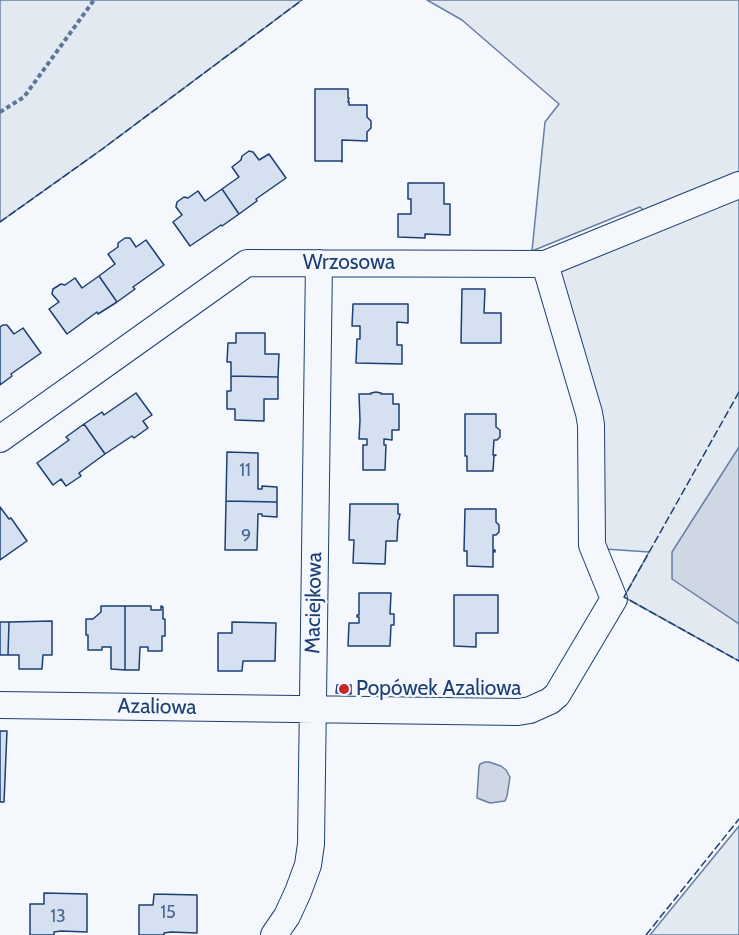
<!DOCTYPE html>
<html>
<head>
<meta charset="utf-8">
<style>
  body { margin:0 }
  canvas { display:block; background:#f4f7fb }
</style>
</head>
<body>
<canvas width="739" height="935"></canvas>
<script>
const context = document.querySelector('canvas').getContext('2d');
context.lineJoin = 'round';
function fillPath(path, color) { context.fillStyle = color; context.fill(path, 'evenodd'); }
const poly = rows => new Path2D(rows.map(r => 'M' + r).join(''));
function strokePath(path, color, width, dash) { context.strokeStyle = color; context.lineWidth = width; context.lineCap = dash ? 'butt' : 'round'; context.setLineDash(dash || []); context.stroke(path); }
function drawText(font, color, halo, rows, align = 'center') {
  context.font = font + ' Cabin,sans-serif'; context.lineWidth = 4.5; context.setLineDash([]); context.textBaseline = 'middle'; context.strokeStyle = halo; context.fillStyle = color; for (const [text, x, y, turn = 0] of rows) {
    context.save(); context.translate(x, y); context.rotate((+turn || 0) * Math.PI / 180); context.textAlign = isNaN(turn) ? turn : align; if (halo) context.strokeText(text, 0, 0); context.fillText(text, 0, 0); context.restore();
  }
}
const green = poly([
  [0,0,302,0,101,150,0,222,0,0],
  [427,0,739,0,739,174,645,212,640,207,532,251,545,122,559,104,462,20,427,0],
  [739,190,739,661,624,597,649,552,605,549,557,279,562,265,739,190],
  [739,826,739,935,650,935,739,826]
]);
const water = poly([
  [739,447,739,624,672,579,672,552,739,447],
  [485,762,489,762,501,766,506,770,510,777,507,796,505,801,490,803,477,798,479,767,480,764,485,762]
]);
const building = poly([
  [315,89,348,89,348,98,349,98,348,102,349,102,349,105,367,105,367,117,371,121,371,128,367,132,367,141,342,140,342,162,341,161,315,161,315,89],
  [249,151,253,152,259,160,269,154,286,178,256,199,257,201,239,214,222,189,239,177,232,167,241,160,242,156,249,151],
  [408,183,444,183,444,204,450,204,450,235,425,234,425,238,398,237,398,214,411,214,411,199,408,199,408,183],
  [222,189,239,214,222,226,221,225,190,246,173,222,182,215,176,207,177,202,184,197,188,198,198,191,205,201,222,189],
  [125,238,130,238,136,247,146,240,164,265,133,287,135,289,117,302,99,276,115,264,108,254,118,247,118,243,125,238],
  [99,276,117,302,98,314,97,312,67,334,49,309,59,302,52,294,53,289,61,284,65,285,75,278,82,288,99,276],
  [462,289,485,289,484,313,501,313,501,343,461,343,462,289],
  [353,304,408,304,408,323,397,322,397,345,402,345,402,364,356,363,357,339,360,339,360,326,352,326,353,304],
  [3,325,7,325,14,334,23,328,41,353,11,374,12,376,0,385,0,327,3,325],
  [236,333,265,333,265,354,279,354,278,377,231,376,231,362,227,362,228,343,236,343,236,333],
  [231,376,278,377,278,399,264,399,264,421,235,420,235,409,227,409,227,391,231,391,231,376],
  [376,392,381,393,381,394,393,394,393,404,399,404,399,430,392,430,392,440,384,439,384,445,386,445,385,470,363,470,363,445,367,445,367,439,359,439,360,420,359,394,371,394,371,393,376,392],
  [136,393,152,415,143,421,148,428,134,438,132,436,105,454,84,424,102,412,104,415,136,393],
  [465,414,496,414,496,427,500,430,500,437,497,440,494,440,493,455,496,455,494,456,493,471,467,471,467,456,465,456,465,414],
  [84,424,105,454,79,473,81,476,66,486,61,479,53,485,37,463,69,440,66,437,84,424],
  [227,452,258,453,258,489,262,489,262,486,277,487,277,502,226,501,227,452],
  [226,501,277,502,277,517,262,516,262,514,258,514,257,550,225,550,226,501],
  [350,504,398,504,398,514,400,514,399,519,398,520,397,541,386,541,385,564,353,563,354,540,349,540,350,504],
  [0,507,9,519,11,518,27,541,0,560,0,507],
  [465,509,496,509,496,522,499,525,499,532,496,535,493,535,493,550,495,550,495,552,493,551,493,567,467,566,467,551,464,551,465,509],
  [359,593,391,593,390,614,394,614,394,625,391,625,390,646,348,646,349,623,359,623,359,617,357,617,357,615,359,615,359,593],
  [454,595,498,595,498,633,476,633,476,647,454,646,454,595],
  [101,606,125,606,125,670,111,669,111,647,102,647,102,650,88,650,88,635,86,635,86,619,93,619,101,612,101,606],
  [125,606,151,606,151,610,161,610,161,606,163,607,163,619,165,619,165,636,162,636,162,651,148,651,148,647,140,647,139,670,125,670,125,606],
  [52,621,52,655,43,655,42,669,19,669,19,655,8,655,9,622,52,621],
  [0,622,9,622,8,655,0,655,0,622],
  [232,622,276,623,275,661,243,661,242,671,218,671,218,633,232,633,232,622],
  [337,685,351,685,351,694,336,693,337,685],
  [0,731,7,731,4,802,0,802,0,731],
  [44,893,87,894,87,932,61,931,54,932,54,935,30,935,30,904,44,904,44,893],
  [154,894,197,895,197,933,171,932,164,933,164,935,139,935,139,905,153,905,154,894]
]);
const path = poly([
  [0,112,24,97,94,0]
]);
const minor = poly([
  [0,439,247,263,545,264,739,185],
  [0,705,518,712,530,710,550,701,557,695,614,599,592,545,591,425,589,413,545,264],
  [274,935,287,916,298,892,308,865,311,844,319,263]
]);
const fence = poly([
  [0,222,101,150,302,0],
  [739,392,624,597,739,661],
  [646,935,739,819]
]);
const markers = [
  [344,689,6,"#c62828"]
];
const numberNames = [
  ["11",245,471],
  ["9",246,537],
  ["15",168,913],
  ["13",58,917]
];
const streetNames = [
  ["Wrzosowa",349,263],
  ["Maciejkowa",314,603,-89],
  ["Azaliowa",157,707,1]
];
const poiNames = [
  ["Popówek Azaliowa",356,689]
];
fillPath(green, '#e3e9f0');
strokePath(green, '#687fa3', 1.5);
fillPath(water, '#cfd7e4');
strokePath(water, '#687fa3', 1.5);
fillPath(building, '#d5e0f0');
strokePath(building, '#1d3f73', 1.5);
strokePath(minor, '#1d3f73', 28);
strokePath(path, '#5e769c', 4, [4.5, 3]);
strokePath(minor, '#f4f7fb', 26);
strokePath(fence, '#1d3f73', 1.5, [8, 3]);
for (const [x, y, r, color] of markers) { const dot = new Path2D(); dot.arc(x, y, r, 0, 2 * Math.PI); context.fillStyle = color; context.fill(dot); strokePath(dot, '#f4f7fb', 2); }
drawText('18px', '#4b6792', null, numberNames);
drawText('21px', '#1d3f73', '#f4f7fb', streetNames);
drawText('21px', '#1d3f73', '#f4f7fb', poiNames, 'left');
</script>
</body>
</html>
